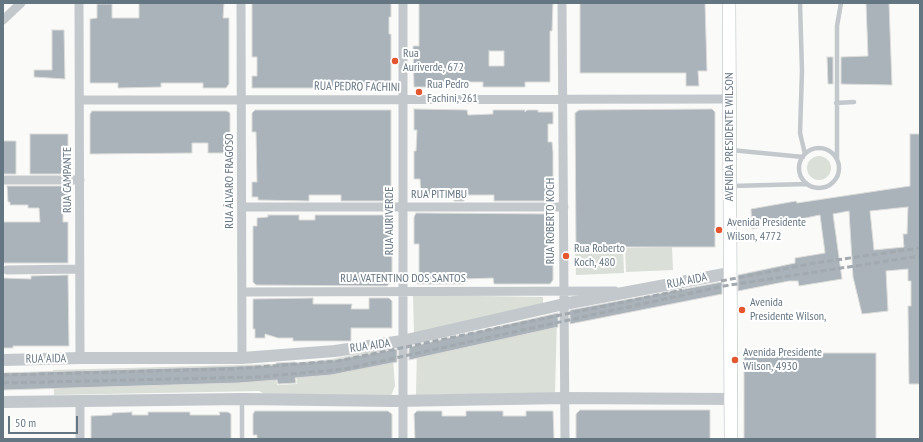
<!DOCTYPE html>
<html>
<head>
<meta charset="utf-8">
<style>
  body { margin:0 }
  #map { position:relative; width:923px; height:442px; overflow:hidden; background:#fafaf8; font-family:"PT Sans Narrow",sans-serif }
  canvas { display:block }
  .frame { position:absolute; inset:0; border:4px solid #657683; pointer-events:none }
  .scale { position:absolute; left:8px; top:416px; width:70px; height:18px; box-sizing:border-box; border:2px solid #657683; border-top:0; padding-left:5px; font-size:12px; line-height:14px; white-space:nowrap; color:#657683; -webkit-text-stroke:3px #fff; paint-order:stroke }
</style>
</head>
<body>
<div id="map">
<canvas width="923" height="442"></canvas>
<div class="frame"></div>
<div class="scale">50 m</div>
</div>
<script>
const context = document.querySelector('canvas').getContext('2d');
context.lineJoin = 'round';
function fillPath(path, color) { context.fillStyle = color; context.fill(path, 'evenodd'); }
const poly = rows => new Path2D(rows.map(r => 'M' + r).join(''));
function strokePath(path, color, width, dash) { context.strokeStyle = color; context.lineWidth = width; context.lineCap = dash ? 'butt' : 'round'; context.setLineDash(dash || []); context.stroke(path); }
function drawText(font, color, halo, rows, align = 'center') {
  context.font = font + ' "PT Sans Narrow",sans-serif'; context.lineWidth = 4; context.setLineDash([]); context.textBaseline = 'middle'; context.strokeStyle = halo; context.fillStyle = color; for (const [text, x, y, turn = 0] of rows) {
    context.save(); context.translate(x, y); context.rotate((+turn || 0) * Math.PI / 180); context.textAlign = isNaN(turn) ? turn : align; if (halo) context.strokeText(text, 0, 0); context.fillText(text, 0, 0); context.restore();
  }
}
const green = poly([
  '807 168a12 12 0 1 1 24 0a12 12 0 1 1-24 0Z',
  [672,247,673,270,626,272,625,248],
  [623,248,624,273,576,275,575,250],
  [413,295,543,297,543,305,414,333],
  [557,318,555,393,416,395,417,347],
  [392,347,395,386,391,396,266,395,259,391,54,395,53,370,275,364,277,385,297,384,295,363,332,359]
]);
const building = poly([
  [139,3,224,3,223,18,229,18,229,84,226,88,203,88,203,83,161,83,161,87,118,88,118,83,90,83,90,19,97,18,97,4,112,4,112,18,139,18,139,3],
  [252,3,391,3,391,17,389,17,389,34,391,34,391,85,389,88,252,88,252,76,257,76,257,57,252,57,252,3],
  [419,3,553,3,552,31,550,31,550,82,525,82,525,87,483,87,483,82,445,82,445,87,414,87,413,46,419,46,419,3],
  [489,51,504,51,504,66,489,66,489,51],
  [580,3,705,3,707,71,698,71,699,86,686,86,686,73,580,73,580,3],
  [866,3,889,3,892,85,841,84,841,57,868,56,866,3],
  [52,30,64,30,65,79,34,77,34,70,52,70,52,30],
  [827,57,833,57,833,84,828,84,827,57],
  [414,109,467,110,468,115,493,114,493,110,525,110,525,112,527,110,538,110,538,112,553,112,553,124,548,124,548,142,552,142,553,152,553,199,551,201,494,201,494,195,464,195,464,201,454,201,454,195,421,195,420,179,414,179,414,151,416,151,417,130,414,130,414,109],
  [712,109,715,112,715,247,576,247,575,113,579,110,712,109],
  [255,110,391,110,391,197,388,201,341,201,341,195,309,195,309,201,258,200,258,197,252,197,252,182,257,182,256,132,252,132,252,113,255,110],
  [92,111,227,111,230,113,230,153,208,153,208,143,192,143,192,153,90,154,90,114,92,111],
  [30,134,68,134,68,174,30,174,30,134],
  [910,134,920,134,920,384,909,384,908,306,911,306,911,281,908,281,908,269,886,271,888,311,862,314,853,277,849,211,833,214,842,279,799,286,798,281,789,281,738,291,738,275,795,263,795,258,825,253,820,215,752,229,751,209,796,201,797,203,910,186,910,134],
  [908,207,907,234,903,234,904,247,874,250,870,211,908,207],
  [3,141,16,141,16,174,3,174,3,141],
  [7,186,68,186,68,208,63,208,63,222,68,222,68,263,3,263,3,222,40,222,39,208,28,208,28,205,10,205,10,202,8,202,7,186],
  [416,213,553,214,553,244,548,244,548,264,553,264,553,280,550,284,494,284,493,278,464,279,464,284,418,284,414,280,414,273,419,274,419,244,414,244,414,217,416,213],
  [268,215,299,215,299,220,315,220,315,215,390,215,392,217,392,281,387,286,256,285,253,282,253,226,257,226,257,218,268,217,268,215],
  [68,275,69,346,13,346,13,348,3,348,3,278,31,279,31,276,68,275],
  [722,282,722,294,570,324,570,310,722,282],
  [313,298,313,304,352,304,351,309,369,309,369,298,389,298,392,301,392,328,351,328,351,341,293,341,293,338,278,338,265,334,265,338,255,338,255,329,253,329,253,299,313,298],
  [558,313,558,327,409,360,409,347,558,313],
  [397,349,397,362,331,375,295,378,296,383,278,384,277,380,239,383,3,390,3,373,276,365,276,363,295,362,295,363,334,360,397,349],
  [744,353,876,353,876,439,744,439,744,353],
  [580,410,710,410,710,439,576,439,576,414,580,410],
  [255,411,388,411,392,414,392,439,257,439,257,435,253,435,253,414,255,411],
  [417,411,442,411,442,416,466,416,466,411,503,411,503,416,526,416,526,411,553,411,554,439,415,439,414,414,417,411],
  [132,412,132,415,148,415,148,412,190,412,190,415,220,415,219,412,228,412,231,414,231,439,91,439,91,416,112,415,112,413,132,412]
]);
const service = poly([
  [800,3,802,71,800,133,805,154],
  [836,103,854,102],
  '799 168a20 20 0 1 1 40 0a20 20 0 1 1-40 0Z',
  [731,150,803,157],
  [837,159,837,26,841,3],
  [731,186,807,184],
  [242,399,242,439]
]);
const minor = poly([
  [79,3,80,358],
  [241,3,242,358],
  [562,3,565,439],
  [3,20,21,3],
  [80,100,729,99],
  [5,180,80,180],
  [243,207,564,207],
  [7,270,79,269],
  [242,292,615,291],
  [80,439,80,401],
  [403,439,403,3]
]);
const tertiary = poly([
  [3,360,80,358,242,358,335,351,402,341,564,304,730,273],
  [3,402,242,399,394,401,565,398,732,399]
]);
const secondary = poly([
  [729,3,731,439]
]);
const rail = poly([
  [721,281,815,263,920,248],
  [3,375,231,369,338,361,682,290],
  [3,383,258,377,345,369,724,286,920,256]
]);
const markers = [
  [395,61,4,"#e4572e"],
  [419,92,4,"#e4572e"],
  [719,230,4,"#e4572e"],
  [566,256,4,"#e4572e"],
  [742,310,4,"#e4572e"],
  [735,360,4,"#e4572e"]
];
const poiNames = [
  ["Rua",403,54],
  ["Auriverde, 672",403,68],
  ["Rua Pedro",427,85],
  ["Fachini, 261",427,99],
  ["Avenida Presidente",727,223],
  ["Wilson, 4772",727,237],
  ["Rua Roberto",574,249],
  ["Koch, 480",574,263],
  ["Avenida",750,303],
  ["Presidente Wilson,",750,317],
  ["Avenida Presidente",743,353],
  ["Wilson, 4930",743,367]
];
const streetNames = [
  ["RUA PEDRO FACHINI",357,87,1],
  ["AVENIDA PRESIDENTE WILSON",730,137,-90],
  ["RUA CAMPANTE",68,180,-90],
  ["RUA ÁLVARO FRAGOSO",230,181,-90],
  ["RUA PITIMBU",439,195],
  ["RUA AURIVERDE",390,221,-90],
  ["RUA ROBERTO KOCH",551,221,-90],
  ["RUA VATENTINO DOS SANTOS",403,279],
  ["RUA AIDA",687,281,-11],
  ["RUA AIDA",370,346,-8],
  ["RUA AIDA",46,359,-1]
];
fillPath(green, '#dadfd7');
fillPath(building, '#aab3b9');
strokePath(building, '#dcdcda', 1);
strokePath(secondary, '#b3babf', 14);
strokePath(service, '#c3c8cc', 4.5);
strokePath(minor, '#c3c8cc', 9);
strokePath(tertiary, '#c3c8cc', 12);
strokePath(secondary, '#fff', 13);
strokePath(rail, '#a2aab0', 3, [6, 3]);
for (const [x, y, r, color] of markers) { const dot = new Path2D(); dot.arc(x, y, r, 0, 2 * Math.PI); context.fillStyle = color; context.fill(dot); strokePath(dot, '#fff', 1.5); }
drawText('12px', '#657683', '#fff', poiNames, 'left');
drawText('12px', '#657683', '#fff', streetNames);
</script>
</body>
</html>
